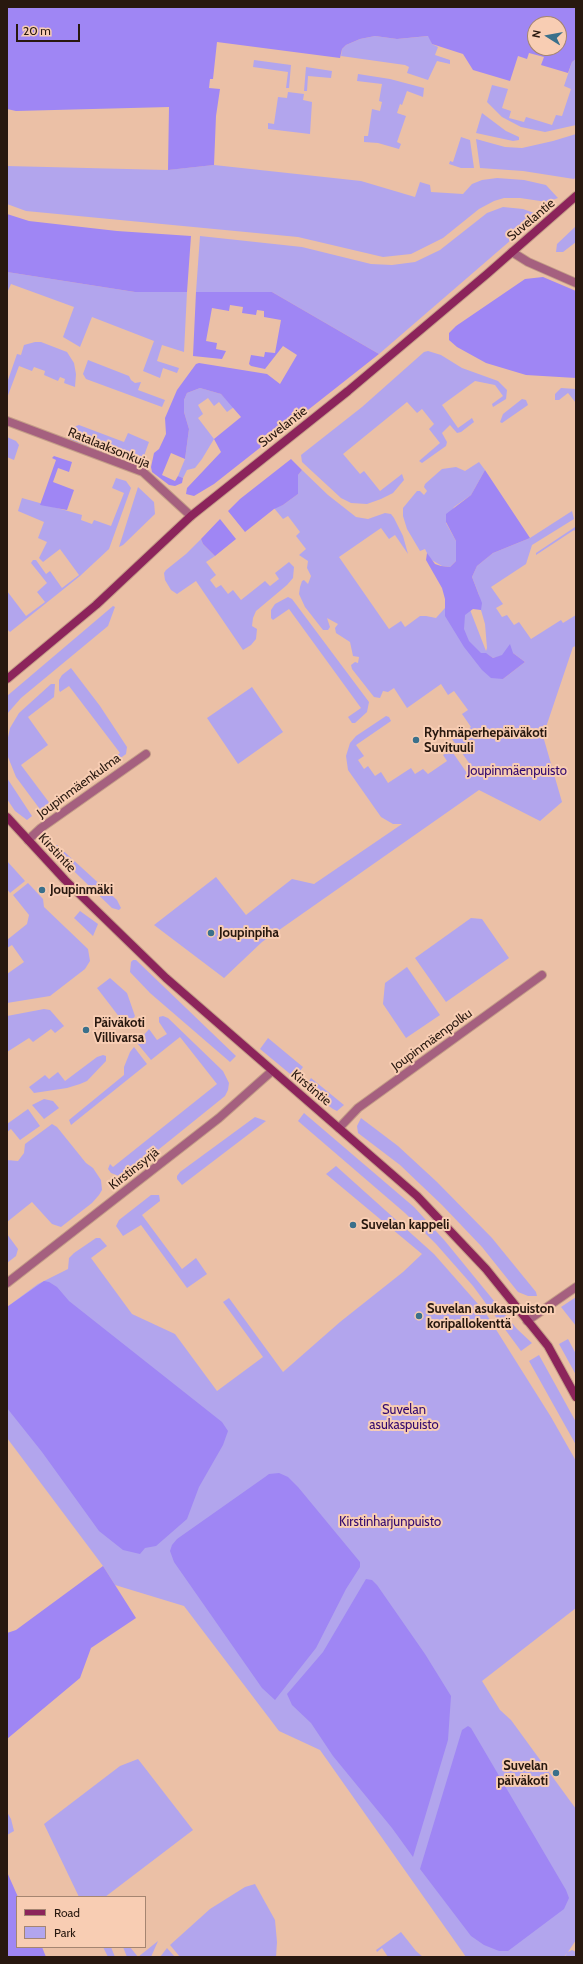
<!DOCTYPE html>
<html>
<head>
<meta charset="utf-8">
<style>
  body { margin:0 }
  #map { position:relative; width:583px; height:1964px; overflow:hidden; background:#ebc0a6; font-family:Cabin,sans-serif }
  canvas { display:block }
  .frame { position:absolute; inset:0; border:8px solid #28180f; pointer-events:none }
  .legend { position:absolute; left:16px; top:1896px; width:130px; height:52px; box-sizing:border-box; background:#f8cdb3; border:1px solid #a58571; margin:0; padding:5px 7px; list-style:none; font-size:12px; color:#28180f }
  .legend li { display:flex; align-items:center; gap:8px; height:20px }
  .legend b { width:20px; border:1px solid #a58571 }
  .north { position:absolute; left:527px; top:16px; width:40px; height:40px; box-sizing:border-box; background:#f8cdb3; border:1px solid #a58571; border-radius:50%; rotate:281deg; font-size:11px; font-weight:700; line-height:16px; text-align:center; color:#28180f }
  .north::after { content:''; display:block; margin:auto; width:14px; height:18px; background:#3a708b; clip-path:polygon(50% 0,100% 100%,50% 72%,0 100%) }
  .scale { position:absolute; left:16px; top:24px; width:64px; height:18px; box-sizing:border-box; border:2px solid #28180f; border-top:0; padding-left:5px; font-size:12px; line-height:14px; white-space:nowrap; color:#28180f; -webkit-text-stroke:3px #f8cdb3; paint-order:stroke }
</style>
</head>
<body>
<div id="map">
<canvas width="583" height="1964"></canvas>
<div class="frame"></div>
<ul class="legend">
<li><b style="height:5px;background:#8c245b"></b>Road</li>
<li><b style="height:11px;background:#b2a5ed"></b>Park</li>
</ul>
<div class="north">N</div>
<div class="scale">20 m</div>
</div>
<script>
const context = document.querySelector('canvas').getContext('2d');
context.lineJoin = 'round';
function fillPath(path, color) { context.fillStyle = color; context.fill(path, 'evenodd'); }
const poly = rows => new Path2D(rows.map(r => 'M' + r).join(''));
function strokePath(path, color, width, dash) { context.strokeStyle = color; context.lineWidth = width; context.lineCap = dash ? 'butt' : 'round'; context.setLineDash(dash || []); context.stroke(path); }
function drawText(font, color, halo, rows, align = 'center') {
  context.font = font + ' Cabin,sans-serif'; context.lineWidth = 4; context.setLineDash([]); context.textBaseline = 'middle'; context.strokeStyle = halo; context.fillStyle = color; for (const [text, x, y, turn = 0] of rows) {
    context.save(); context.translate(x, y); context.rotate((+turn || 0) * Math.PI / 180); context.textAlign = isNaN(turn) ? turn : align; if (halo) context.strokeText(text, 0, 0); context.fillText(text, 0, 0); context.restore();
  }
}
const green = poly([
  [375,36,397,39,429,36,432,44,438,47,435,55,450,60,450,64,437,61,428,80,407,73,409,67,405,65,341,56,342,49,346,45,360,39],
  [576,59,576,125,545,132,521,127,502,117,487,102,492,85,508,89,502,108,511,111,509,118,524,122,526,117,552,125,556,115,562,116,571,89,564,86,572,62],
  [254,60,291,65,289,88,286,88,288,72,253,67],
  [306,67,332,71,331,78,308,76,307,91,304,91],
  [358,74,390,79,424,88,423,97,407,91,402,105,400,104,397,113,406,116,397,142,401,144,399,149,378,143,364,142,364,136,368,136,372,109,380,111,382,102,379,101,382,84,357,81],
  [288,92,304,94,303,100,312,102,310,134,268,129,268,123,274,124,278,97,287,98],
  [482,113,506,131,519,137,519,140,513,141,476,133],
  [576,134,576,177,574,179,523,171,480,168,476,139,505,147,522,148,553,141],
  [461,137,470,140,474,168,461,168,449,164,450,161,453,162],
  [214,165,361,181,415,197,420,182,430,185,431,192,463,194,472,184,482,180,497,178,524,180,546,185,558,198,547,202,520,198,504,198,494,201,479,209,443,238,411,254,383,257,298,237,26,211,7,204,7,166,167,170],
  [503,207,523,209,540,215,379,354,272,292,196,292,200,236,302,247,371,264,392,265,415,262,440,250,487,213],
  [576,226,576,242,563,252,556,252,557,244],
  [7,272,135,292,187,292,184,352,162,345,157,361,179,368,177,373,163,368,160,378,143,371,154,341,92,317,80,347,63,337,74,307,11,284,7,293],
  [35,342,41,342,67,352,74,363,76,374,75,387,64,383,65,379,60,377,58,381,44,375,45,371,34,367,32,371,19,366,7,398,7,383,17,354,21,355,24,345],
  [428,351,441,355,462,368,498,381,507,390,506,399,493,407,492,404,503,396,495,385,475,381,442,405,458,428,472,418,474,422,461,432,457,433,450,425,442,433,447,442,446,446,422,463,419,461,440,443,429,429,434,424,422,409,417,413,407,402,343,454,360,474,364,471,380,491,402,474,404,480,393,493,381,499,367,504,351,503,341,498,302,462,301,455,362,407,424,352],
  [88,360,129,376,131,380,135,383,141,382,138,390,165,400,162,407,86,379,83,374],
  [200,388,221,394,234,407,227,412,219,402,214,406,208,398,198,405,203,414,198,418,214,439,202,459,195,468,187,470,183,478,178,476,185,459,189,429,184,412,184,400,187,393],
  [561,388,576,389,576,403,568,393,559,400,555,400,555,394],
  [522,399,526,400,528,405,502,423,500,422,503,414],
  [79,425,124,442,128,433,149,442,141,464,138,466,72,441,70,439,72,431,76,426],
  [7,437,16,441,19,445,14,460,7,457],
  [479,462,485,470,471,495,454,507,446,523,456,541,456,561,450,567,442,566,430,559,425,549,420,551,407,529,403,516,403,508,417,491,420,491,424,495,427,491,424,487,425,484,442,469,456,467,465,471],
  [302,470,328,495,356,517,368,519,385,513,391,514,394,518,403,536,408,554,395,535,389,539,381,528,339,557,389,629,401,621,405,627,420,616,426,616,436,618,462,589,486,651,487,648,485,624,481,610,479,595,472,577,477,566,493,553,530,538,572,511,574,519,532,545,526,564,491,587,503,604,496,608,502,617,507,615,514,625,519,622,531,639,561,620,563,623,576,615,576,646,573,647,543,736,562,802,540,821,479,790,262,942,224,978,154,925,216,877,246,915,292,879,314,884,402,824,393,824,381,817,348,770,346,756,350,743,356,736,386,716,389,717,391,721,356,745,364,756,358,760,364,769,368,766,375,776,381,772,388,783,411,768,415,774,423,769,428,774,447,761,443,755,451,750,469,776,474,770,452,739,471,727,462,714,468,710,454,691,448,695,441,684,407,708,394,688,388,692,383,691,380,698,374,697,352,669,351,665,355,662,358,663,359,657,353,656,350,642,336,633,335,628,338,624,327,618,330,627,328,630,323,630,305,607,299,594,300,587,302,581,304,580,308,584,311,576,307,568,308,561,299,555,306,549,296,536,300,532,288,516,283,519,274,508,283,505,298,494,298,475],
  [513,653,525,662,503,679,487,654,493,658],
  [116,478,126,481,131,488,109,549,80,576,10,632,7,629,7,591,26,616,45,602,37,592,47,583,31,563,33,560,36,560,46,574,50,571,62,588,79,575,60,549,43,562,39,558,47,542,38,538,44,522,18,511,22,498,82,515,81,520,92,524,94,520,111,526,124,493,112,488],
  [138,487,154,502,155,514,123,545,119,547],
  [575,527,576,532,574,530,536,555,536,553],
  [201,539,203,544,215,556,206,562,216,575,210,580,216,588,221,585,228,594,233,590,241,600,265,581,270,586,279,579,275,573,289,562,294,567,293,578,287,585,256,611,253,618,252,626,257,629,256,639,251,645,243,650,196,581,177,594,171,590,165,580,164,573,166,570,186,554],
  [288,597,292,599,369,702,367,712,355,723,352,723,348,717,361,708,289,609,273,620,271,618,271,610,275,604],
  [113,606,115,607,108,626,21,698,7,714,7,696],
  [71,668,100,706,127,747,126,754,111,765,108,762,120,753,69,686,60,692,59,690,59,680,62,675],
  [51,684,55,684,54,697,28,717,48,745,21,765,51,805,42,812,16,777,8,757,7,742,10,728,19,713],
  [252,687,283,732,238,764,207,718],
  [7,778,30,813,32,816,27,820,15,811,7,799],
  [53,845,57,845,117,900,121,908,119,910,112,908,51,849],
  [7,861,25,881,10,893,7,889],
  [28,883,43,899,44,907,88,949,90,961,85,969,50,996,7,1003,7,974,24,962,12,945,7,948,7,940,27,924,29,915,13,895],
  [80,911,98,924,93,936,74,918],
  [471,918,482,919,509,958,446,1002,415,958],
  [133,960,136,960,236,1056,230,1062,150,993,130,972,131,962],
  [407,967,440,1015,406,1038,383,1004,385,983],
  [110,978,127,993,135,1016,127,1027,97,988],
  [44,1009,50,1010,64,1026,55,1033,51,1029,33,1042,29,1038,7,1052,7,1016],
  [163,1016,168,1018,223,1071,229,1083,228,1090,225,1096,127,1175,119,1176,111,1173,108,1169,110,1164,113,1167,217,1084,180,1037,151,1060,137,1043,149,1029,157,1040,167,1034,159,1022,159,1017],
  [268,1038,303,1067,295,1078,260,1049],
  [134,1047,147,1064,71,1125,69,1120,124,1075,124,1067,130,1052],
  [103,1055,106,1056,106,1061,87,1081,80,1084,67,1088,34,1093,29,1087,45,1075,49,1079,58,1072,65,1081,97,1057],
  [311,1078,344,1105,337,1111,333,1109,304,1088],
  [44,1099,53,1101,59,1108,44,1119,32,1105],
  [28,1109,40,1126,20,1140,11,1129,7,1132,7,1124],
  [304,1113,414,1207,445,1241,517,1329,532,1343,521,1351,473,1286,436,1244,405,1213,298,1121],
  [255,1117,266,1121,182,1185,177,1179,177,1176,180,1172],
  [361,1118,398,1146,437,1182,492,1238,536,1292,537,1296,528,1296,518,1292,482,1247,442,1205,400,1165,358,1133,357,1126],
  [52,1124,57,1127,86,1163,93,1168,101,1180,102,1190,99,1195,92,1203,61,1227,52,1224,32,1202,7,1222,7,1160,18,1161,24,1153,25,1144],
  [336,1166,434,1254,485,1312,551,1417,576,1461,576,1608,482,1681,500,1710,511,1720,576,1809,576,1940,568,1952,572,1950,576,1952,576,1957,565,1957,567,1953,564,1957,466,1957,320,1750,279,1731,184,1606,115,1585,103,1566,7,1438,7,1307,38,1284,68,1269,69,1258,74,1253,96,1238,100,1238,107,1246,91,1258,132,1314,175,1334,217,1391,263,1357,223,1302,229,1298,283,1372,340,1322,403,1272,422,1254,326,1174],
  [151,1195,159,1195,160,1201,142,1215,182,1269,196,1258,207,1274,187,1288,141,1225,123,1236,116,1226,119,1220],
  [7,1234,18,1249,16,1256,7,1263],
  [576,1297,576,1326,561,1307],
  [568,1339,576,1354,576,1375,559,1344],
  [539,1355,576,1422,576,1445,529,1361],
  [138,1759,193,1830,105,1897,79,1897,44,1824,120,1766],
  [7,1812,11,1819,14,1831,7,1835],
  [255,1884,275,1920,277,1942,276,1957,180,1957,170,1945,210,1909,245,1887],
  [401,1932,416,1951,423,1957,388,1957,382,1948,377,1952,376,1950],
  [158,1941,151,1957,127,1957,123,1947,130,1947,138,1957],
  [103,1947,111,1947,115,1957,108,1957],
  [167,1948,175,1957,159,1957,160,1957]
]);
const forest = poly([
  [7,7,576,7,576,59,572,62,568,73,541,65,544,57,529,53,527,59,518,56,510,81,473,70,463,54,432,44,428,36,397,39,375,36,360,39,346,45,342,49,340,58,217,42,213,79,210,79,209,88,220,89,216,116,214,165,168,170,169,107,16,111,7,109],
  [535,24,559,24,559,48,535,48],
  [7,214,29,221,117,231,191,236,187,292,135,292,7,272],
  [543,277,576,291,576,378,526,375,486,363,457,347,449,340,449,333,456,326,525,279],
  [196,292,272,292,379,354,214,484,194,496,186,494,187,488,221,452,214,439,241,417,221,394,200,388,187,393,184,400,184,412,189,429,185,459,171,453,162,475,175,481,178,476,183,478,182,483,175,486,169,485,152,472,151,467,154,453,159,449,166,434,165,418,177,390,196,364,199,363,267,374,280,384,297,355,283,346,265,369,251,366,249,364,251,355,264,357,265,352,275,353,281,320,264,317,264,311,257,310,256,315,242,313,243,307,230,305,229,311,212,308,206,341,217,343,216,349,226,351,222,359,193,356],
  [54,456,72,462,69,472,58,468,53,482,74,490,67,510,40,505,56,460,52,458],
  [291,459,302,470,298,475,298,494,283,505,274,509,245,532,228,511,240,499],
  [485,470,530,538,493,553,477,566,472,577,482,603,481,610,473,609,465,615,464,629,469,641,481,653,486,653,493,658,502,655,510,644,513,653,525,662,503,679,491,678,482,670,464,647,445,616,445,599,442,588,426,560,427,553,435,564,441,566,450,567,456,561,456,541,446,522,446,514,471,495],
  [220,519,236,539,215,556,203,544,201,539],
  [44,1281,49,1282,57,1287,69,1301,222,1422,228,1431,223,1445,199,1487,187,1519,156,1546,145,1548,140,1554,123,1550,99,1531,42,1452,7,1408,7,1307],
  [279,1473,288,1477,298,1487,360,1562,360,1567,346,1589,316,1648,275,1700,262,1688,174,1562,170,1551,172,1545,177,1539,265,1477,269,1474],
  [103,1566,136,1618,91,1648,80,1678,7,1739,7,1633,16,1630],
  [366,1579,372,1580,377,1585,425,1654,451,1696,448,1740,413,1857,392,1828,333,1756,311,1723,292,1705,287,1694,323,1652],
  [468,1726,471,1728,566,1890,569,1898,564,1909,508,1951,499,1951,484,1945,471,1936,420,1869,462,1730],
  [7,1872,18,1897,17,1897,17,1947,42,1947,46,1957,7,1957]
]);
const street = poly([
  [512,252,528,262,576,283],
  [7,421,143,472,191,516],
  [28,840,41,828,146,754],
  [339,1128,358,1108,542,975],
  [7,1283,219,1118,272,1071],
  [527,1321,576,1287]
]);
const secondary = poly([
  [7,679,96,605,191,516,348,391,487,274,576,196],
  [7,817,65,880,166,978,417,1196,486,1269,548,1346,576,1397]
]);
const markers = [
  [416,740,4,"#3a708b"],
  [42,890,4,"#3a708b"],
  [211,933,4,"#3a708b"],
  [86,1030,4,"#3a708b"],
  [353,1225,4,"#3a708b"],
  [419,1316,4,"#3a708b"],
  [556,1773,4,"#3a708b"]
];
const streetNames = [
  ["Suvelantie",531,220,-40],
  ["Suvelantie",283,427,-38],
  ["Ratalaaksonkuja",109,448,22],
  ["Joupinmäenkulma",79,786,-36],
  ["Kirstintie",57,853,47],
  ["Joupinmäenpolku",432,1040,-36],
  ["Kirstintie",311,1088,40],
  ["Kirstinsyrjä",134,1169,-38]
];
const poiNames = [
  ["Ryhmäperhepäiväkoti",424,733],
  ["Suvituuli",424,748],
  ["Joupinmäki",50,890],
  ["Joupinpiha",219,933],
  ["Päiväkoti",94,1023],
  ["Villivarsa",94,1038],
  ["Suvelan kappeli",361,1225],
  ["Suvelan asukaspuiston",427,1309],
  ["koripallokenttä",427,1324],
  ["Suvelan",548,1766,"right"],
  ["päiväkoti",548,1781,"right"]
];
const parkNames = [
  ["Joupinmäenpuisto",517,771],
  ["Suvelan",404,1410],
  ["asukaspuisto",404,1425],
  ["Kirstinharjunpuisto",390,1522]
];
fillPath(green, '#b2a5ed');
fillPath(forest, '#9f86f4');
strokePath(street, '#c49e88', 10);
strokePath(secondary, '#c49e88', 10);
strokePath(street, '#a5607f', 8);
strokePath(secondary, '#8c245b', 8);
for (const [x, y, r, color] of markers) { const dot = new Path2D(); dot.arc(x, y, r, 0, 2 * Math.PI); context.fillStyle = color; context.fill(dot); strokePath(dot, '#f8cdb3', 1.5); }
drawText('13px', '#28180f', '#f8cdb3', streetNames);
drawText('bold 13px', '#28180f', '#f8cdb3', poiNames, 'left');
drawText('13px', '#33096e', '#f8cdb3', parkNames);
</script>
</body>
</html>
